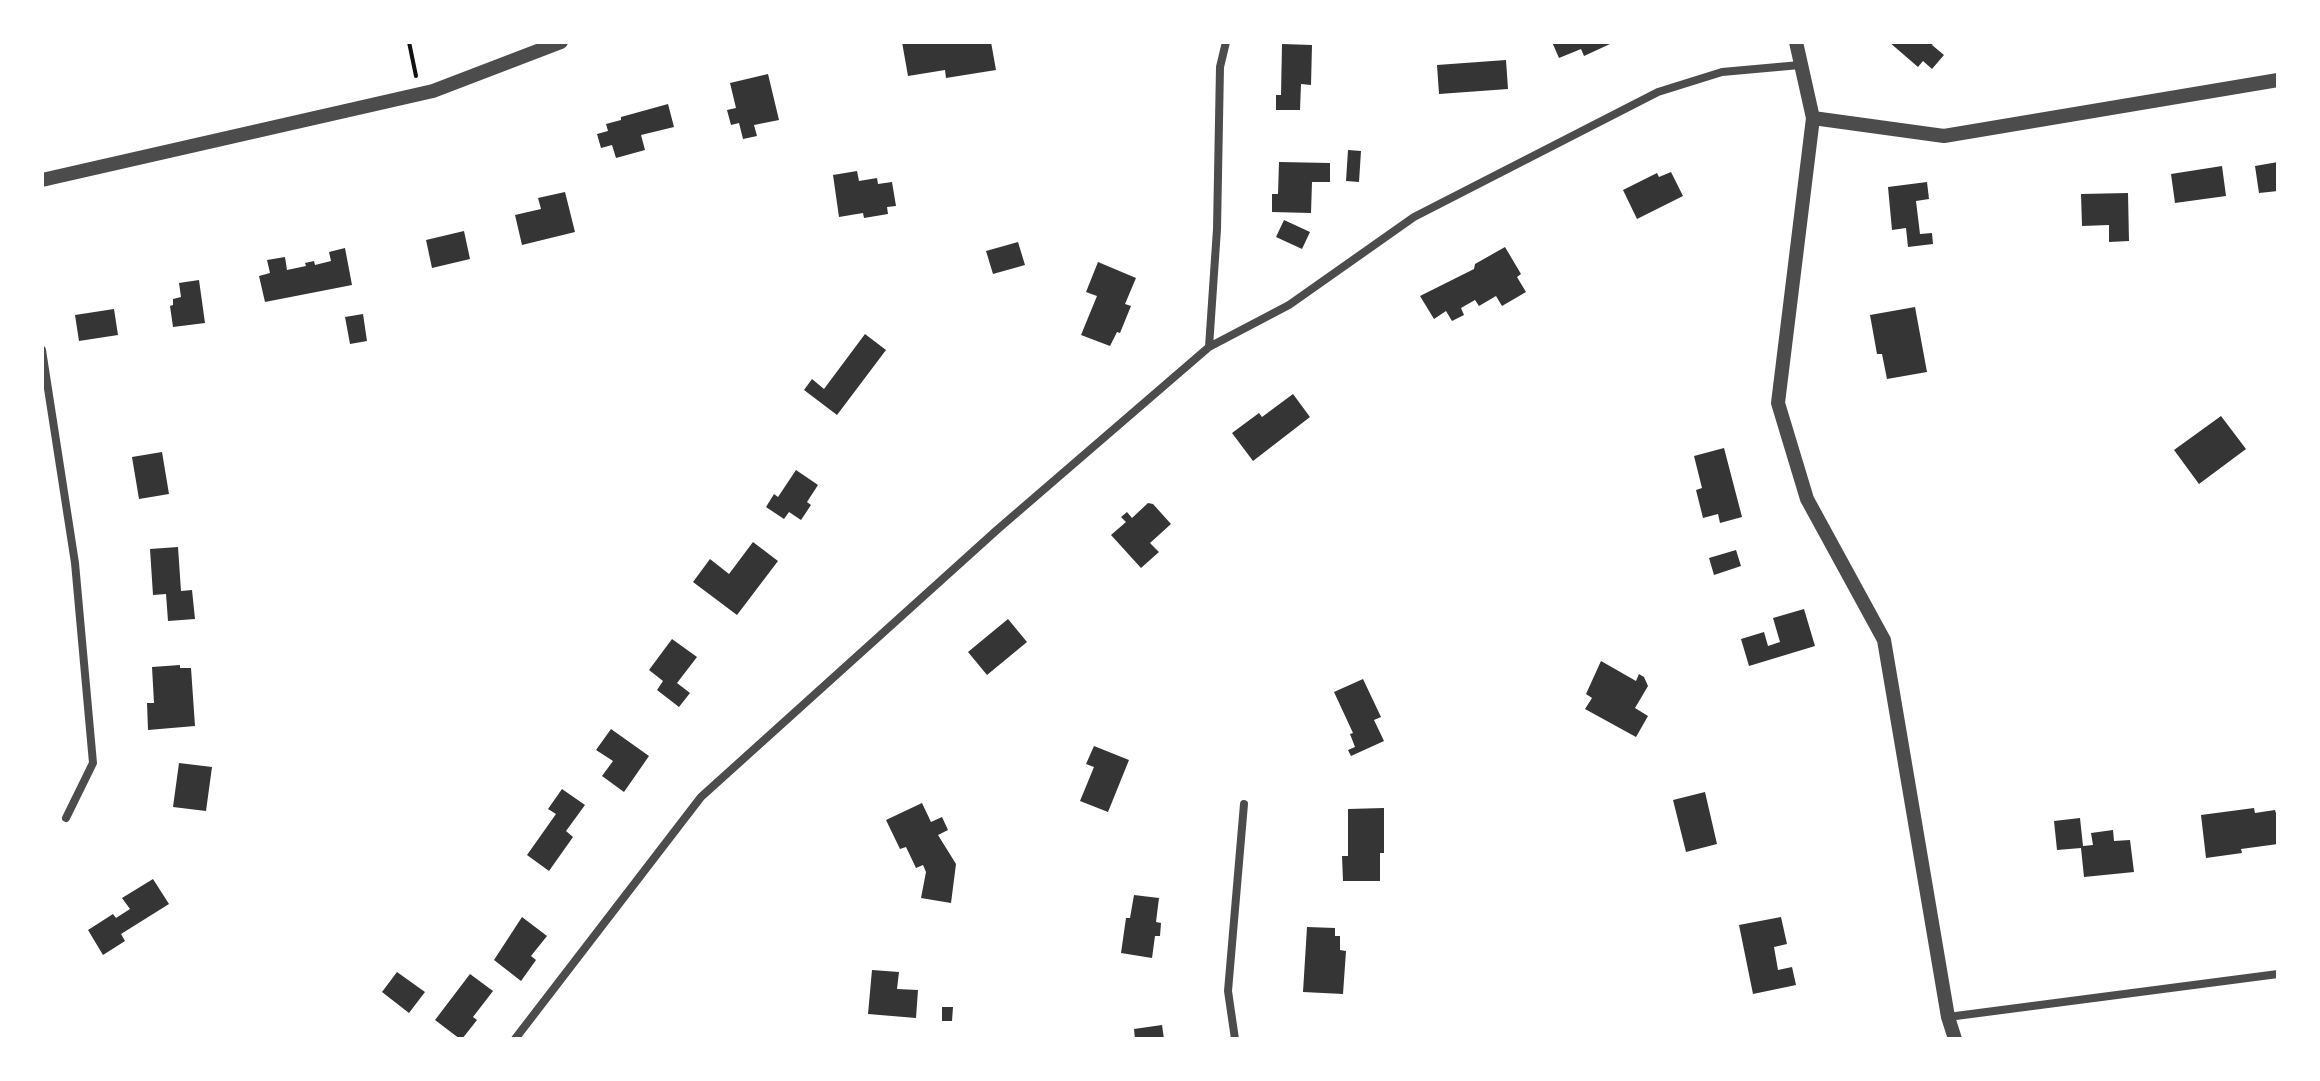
<!DOCTYPE html>
<html>
<head>
<meta charset="utf-8">
<style>
  body { margin:0 }
  #map { position:relative; width:2320px; height:1081px; overflow:hidden; background:#fff; font-family:"Public Sans",sans-serif }
  canvas { display:block }
  .frame { position:absolute; inset:0; border:44px solid #fff; pointer-events:none }
</style>
</head>
<body>
<div id="map">
<canvas width="2320" height="1081"></canvas>
<div class="frame"></div>
</div>
<script>
const context = document.querySelector('canvas').getContext('2d');
context.lineJoin = 'round';
function fillPath(path, color) { context.fillStyle = color; context.fill(path, 'evenodd'); }
const poly = rows => new Path2D(rows.map(r => 'M' + r).join(''));
function strokePath(path, color, width, dash) { context.strokeStyle = color; context.lineWidth = width; context.lineCap = dash ? 'butt' : 'round'; context.setLineDash(dash || []); context.stroke(path); }
const building = poly([
  [902,42,991,42,996,70,946,78,945,70,908,76],
  [1552,42,1609,42,1610,44,1584,56,1581,49,1559,58],
  [1889,42,1934,42,1932,45,1944,55,1932,69,1923,61,1918,67],
  [1282,44,1312,45,1311,85,1301,84,1300,110,1276,110,1276,95,1281,95],
  [1506,60,1508,89,1439,94,1437,65],
  [768,74,779,120,754,125,757,136,743,139,739,123,731,125,727,110,736,108,730,83],
  [668,104,674,127,641,135,645,150,616,158,612,145,601,148,597,134,608,131,606,124,621,120,621,117],
  [1348,150,1361,151,1359,182,1346,181],
  [1279,162,1330,163,1330,182,1312,182,1311,213,1272,212,1272,194,1278,194],
  [2278,162,2278,191,2259,193,2255,166],
  [2222,166,2226,196,2175,203,2171,174],
  [857,171,859,181,877,178,878,184,892,182,896,206,887,207,888,214,864,218,863,213,839,217,833,175],
  [1671,172,1683,196,1637,219,1623,190,1657,173,1659,177],
  [1927,182,1929,199,1916,201,1920,234,1932,233,1933,244,1908,247,1906,228,1892,230,1888,187],
  [565,192,575,232,522,245,515,215,541,209,538,198],
  [2128,193,2129,241,2109,242,2109,225,2082,226,2081,194],
  [1284,220,1310,232,1302,249,1276,237],
  [464,231,470,259,432,268,426,240],
  [1018,242,1025,265,993,274,986,251],
  [1505,247,1521,274,1517,277,1526,292,1502,306,1496,296,1479,306,1475,300,1461,308,1464,315,1452,321,1446,311,1434,319,1420,296,1474,269,1475,264],
  [345,248,352,285,265,302,259,276,270,273,267,260,285,257,287,270,306,266,305,263,314,261,315,265,331,261,329,252],
  [1098,262,1136,278,1125,304,1131,306,1120,333,1117,332,1110,346,1081,335,1097,296,1086,292],
  [199,280,205,323,173,327,170,306,173,305,173,299,181,297,179,283],
  [1915,307,1927,372,1887,379,1882,354,1877,354,1870,315],
  [114,309,118,335,79,341,75,315],
  [363,314,367,341,350,344,345,317],
  [865,334,886,350,837,415,804,390,812,379,824,389],
  [1293,394,1310,417,1253,461,1232,433,1259,413,1262,417],
  [2221,416,2246,449,2199,484,2174,450],
  [1724,448,1742,517,1720,523,1718,514,1703,518,1696,490,1702,488,1694,456],
  [162,452,169,494,139,499,132,457],
  [796,470,818,485,807,502,811,505,801,520,789,512,784,519,766,507,774,494,778,497],
  [1148,503,1153,504,1171,524,1150,543,1159,552,1141,568,1111,535,1126,522,1121,517,1127,512,1132,518],
  [753,542,778,561,737,615,693,582,710,559,729,574],
  [178,547,181,591,192,590,195,619,168,621,166,594,153,595,150,549],
  [1736,550,1741,566,1714,575,1709,558],
  [1804,609,1815,646,1749,666,1741,639,1764,632,1768,646,1780,642,1773,618],
  [1008,619,1027,642,987,675,968,652],
  [672,639,697,657,677,683,690,693,679,707,657,690,663,681,649,670],
  [1601,661,1636,681,1639,674,1644,677,1648,686,1635,708,1648,716,1636,737,1585,709,1592,698,1586,694],
  [180,665,180,668,191,668,195,726,148,730,147,703,154,703,152,667],
  [1363,679,1381,717,1374,720,1384,741,1351,756,1348,750,1355,747,1350,734,1353,733,1334,692],
  [611,729,649,756,624,792,602,776,613,761,596,750],
  [1094,746,1129,760,1108,812,1080,801,1094,767,1086,764],
  [179,763,212,767,206,811,173,807],
  [562,789,585,805,566,831,573,837,549,871,527,855,556,814,548,809],
  [1705,792,1717,844,1686,852,1673,800],
  [922,803,931,822,942,817,948,830,938,835,956,864,951,903,921,898,926,872,923,865,916,868,906,847,900,849,886,820],
  [1384,808,1384,853,1380,853,1380,881,1343,881,1342,856,1348,856,1348,809],
  [2254,808,2255,813,2275,810,2278,820,2278,844,2241,849,2242,853,2206,858,2201,815],
  [2080,818,2083,846,2093,845,2091,833,2113,830,2114,841,2130,840,2134,872,2084,877,2081,848,2057,850,2054,821],
  [153,879,169,904,121,934,125,941,103,955,88,930,113,914,116,918,130,909,122,898],
  [1134,895,1159,898,1156,922,1161,923,1160,936,1155,936,1152,958,1121,953,1126,918,1130,918],
  [522,917,547,936,531,956,536,960,521,981,494,960],
  [1781,917,1787,944,1774,947,1778,970,1792,967,1796,985,1753,994,1739,925],
  [1307,927,1335,928,1335,936,1340,936,1340,950,1346,951,1343,994,1303,992],
  [872,970,899,972,897,989,918,990,916,1018,868,1014],
  [397,972,425,992,409,1013,382,992],
  [470,974,493,991,473,1017,477,1020,462,1039,460,1039,435,1020],
  [942,1007,953,1007,952,1021,942,1021],
  [1162,1025,1164,1039,1135,1039,1134,1029]
]);
const path = poly([
  [409,42,416,76]
]);
const minor = poly([
  [1209,347,1217,229,1220,67,1226,42],
  [42,350,75,563,93,763,66,818],
  [1948,1017,2278,974],
  [515,1039,701,797,998,529,1209,347,1289,305,1414,217,1658,92,1722,72,1800,65],
  [1235,1039,1228,991,1244,804]
]);
const tertiary = poly([
  [1796,42,1813,118,1778,403,1807,499,1884,640,1948,1017,1955,1039],
  [1813,118,1944,136,2278,80],
  [42,180,433,91,561,42]
]);
fillPath(building, '#353535');
strokePath(path, '#111', 4);
strokePath(minor, '#4c4c4c', 8);
strokePath(tertiary, '#4c4c4c', 14);
</script>
</body>
</html>
